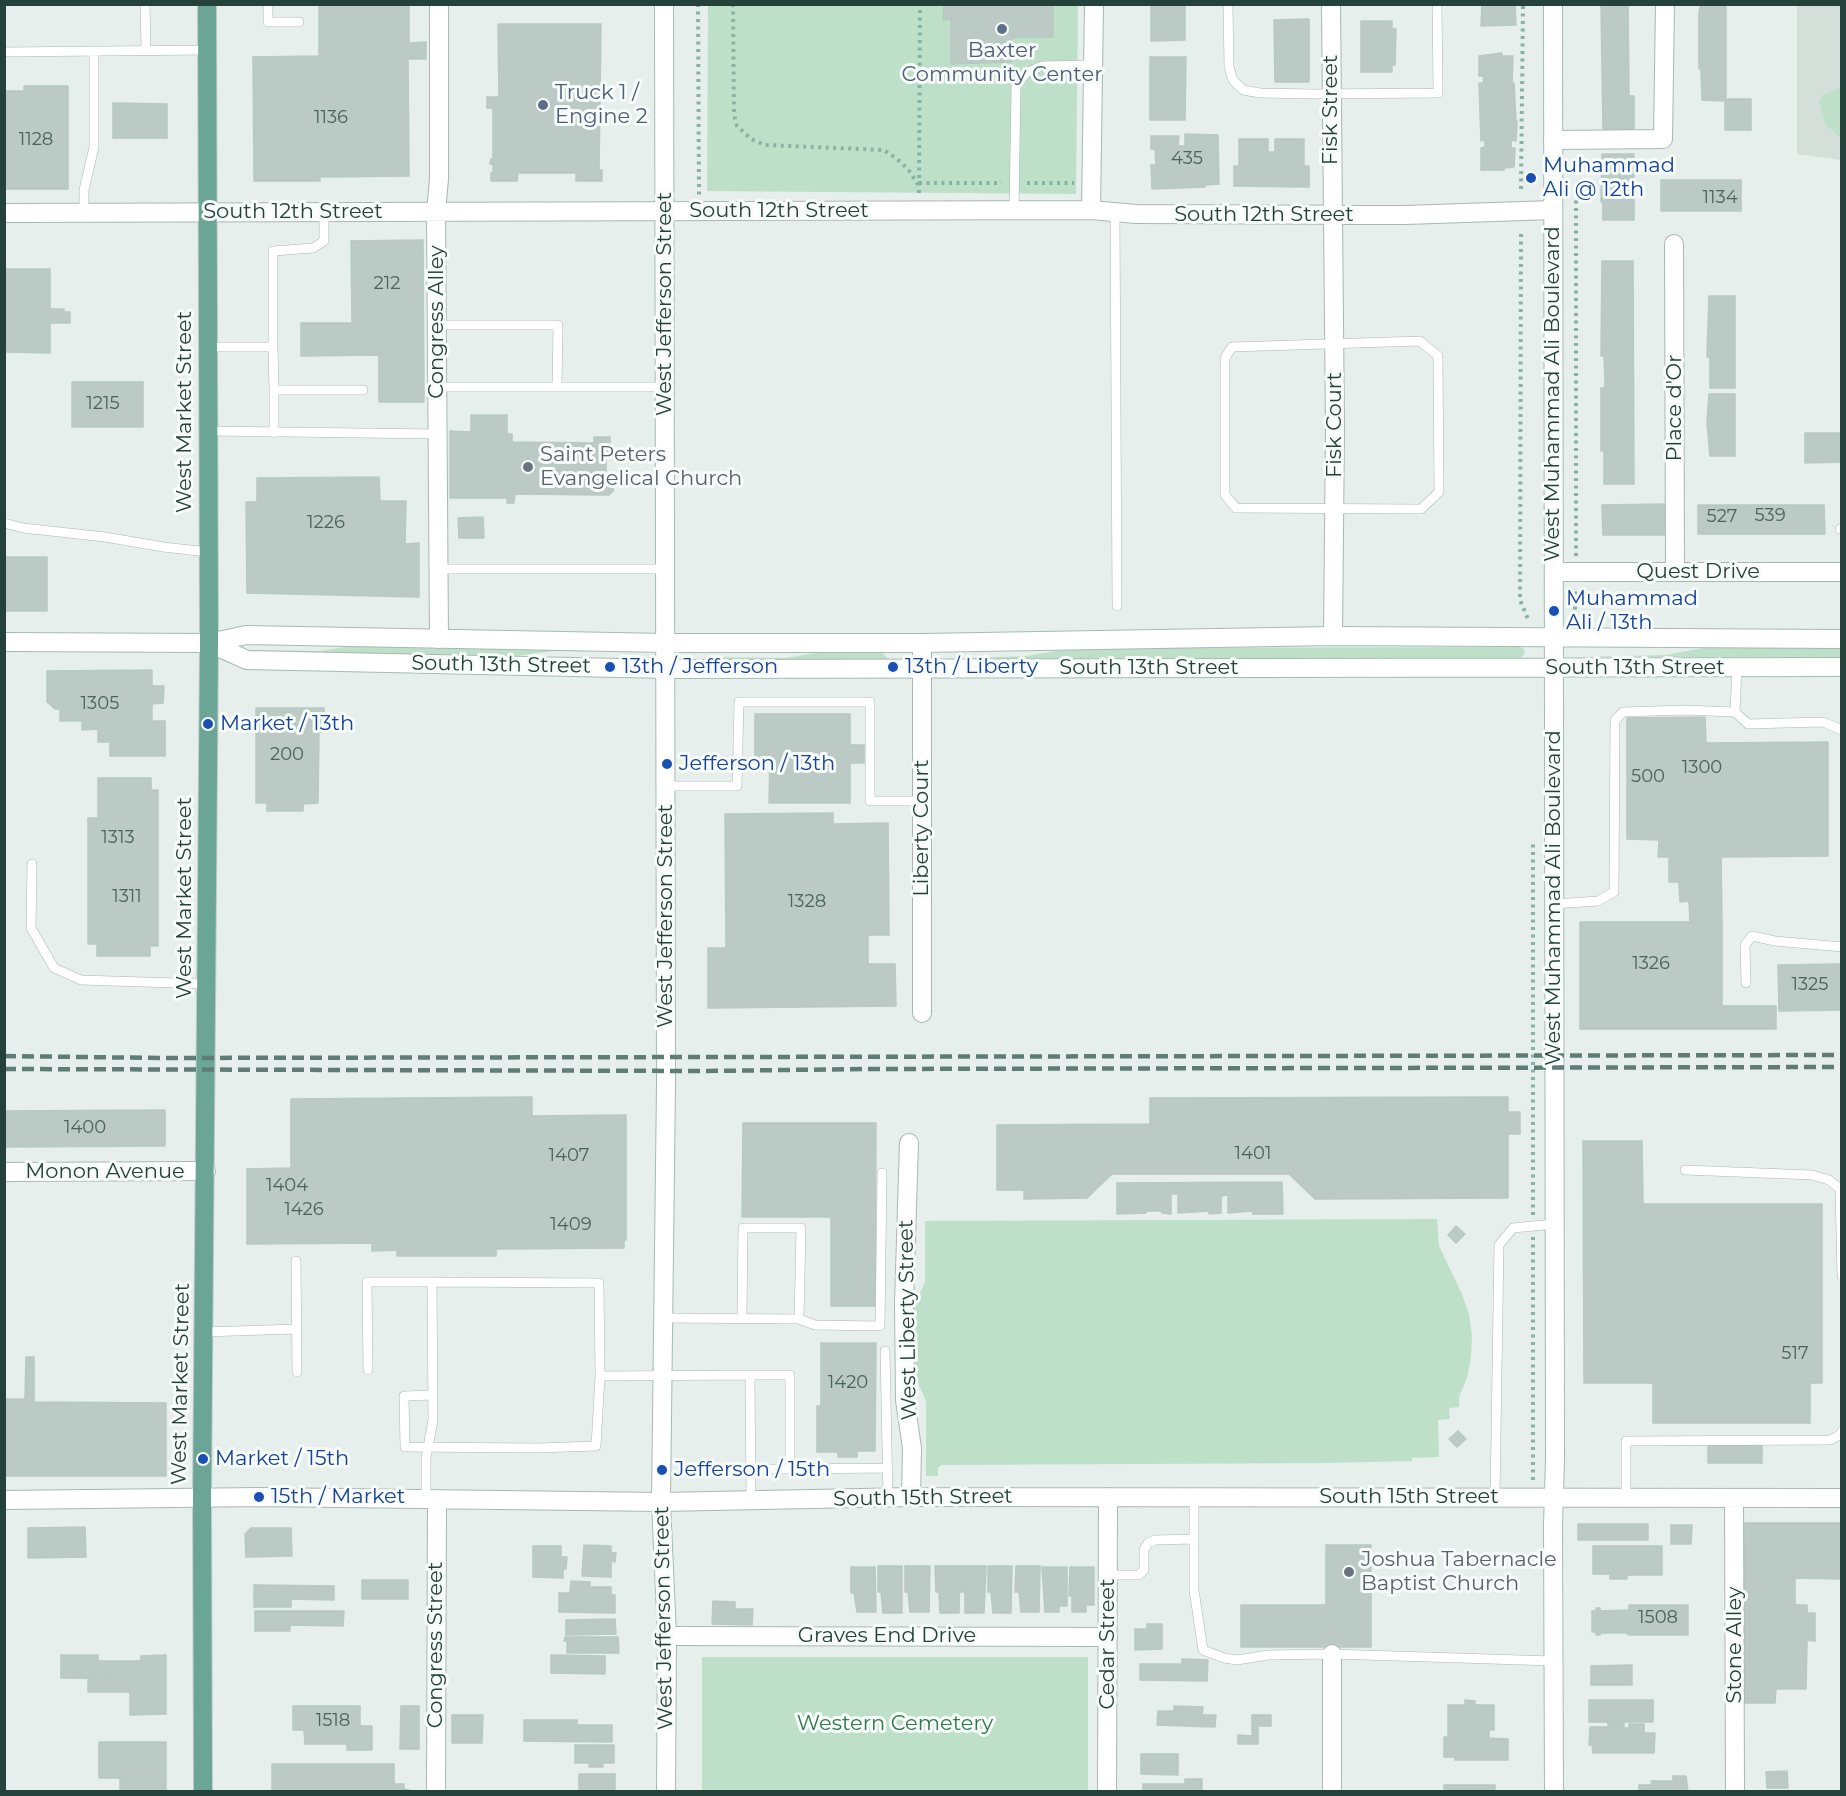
<!DOCTYPE html>
<html>
<head>
<meta charset="utf-8">
<style>
  body { margin:0 }
  #map { position:relative; width:1846px; height:1796px; overflow:hidden; background:#e6efeb; font-family:Montserrat,sans-serif }
  canvas { display:block }
  .frame { position:absolute; inset:0; border:6px solid #24423a; pointer-events:none }
</style>
</head>
<body>
<div id="map">
<canvas width="1846" height="1796"></canvas>
<div class="frame"></div>
</div>
<script>
const context = document.querySelector('canvas').getContext('2d');
context.lineJoin = 'round';
function fillPath(path, color) { context.fillStyle = color; context.fill(path, 'evenodd'); }
const poly = rows => new Path2D(rows.map(r => 'M' + r).join(''));
function strokePath(path, color, width, dash) { context.strokeStyle = color; context.lineWidth = width; context.lineCap = dash ? 'butt' : 'round'; context.setLineDash(dash || []); context.stroke(path); }
function drawText(font, color, halo, rows, align = 'center') {
  context.font = font + ' Montserrat,sans-serif'; context.lineWidth = 6; context.setLineDash([]); context.textBaseline = 'middle'; context.strokeStyle = halo; context.fillStyle = color; for (const [text, x, y, turn = 0] of rows) {
    context.save(); context.translate(x, y); context.rotate((+turn || 0) * Math.PI / 180); context.textAlign = isNaN(turn) ? turn : align; if (halo) context.strokeText(text, 0, 0); context.fillText(text, 0, 0); context.restore();
  }
}
const built = poly([
  [1797,5,1841,5,1841,160,1797,154]
]);
const green = poly([
  [708,5,1078,5,1076,194,707,191],
  [1839,88,1841,88,1841,138,1825,124,1819,102,1823,95],
  [370,643,627,651,554,651,500,658,246,651,247,650,320,651],
  [1520,647,1523,648,1525,652,1521,658,949,659,1026,656,1074,648],
  [1708,647,1842,647,1841,657,1584,657,1666,655],
  [879,648,888,659,705,659,706,657,785,658,833,650],
  [1437,1219,1439,1246,1462,1294,1469,1314,1472,1336,1471,1357,1467,1378,1459,1397,1459,1407,1449,1408,1450,1419,1438,1420,1439,1457,1412,1458,1412,1461,1323,1463,941,1465,938,1468,938,1476,926,1476,926,1401,914,1374,914,1306,925,1282,925,1221],
  [702,1657,1088,1657,1088,1791,702,1791]
]);
const building = poly([
  [319,4,409,4,409,43,426,42,426,59,408,59,409,176,320,177,320,181,254,181,253,57,319,56,319,4],
  [944,4,1053,4,1053,37,1016,37,1012,39,1011,62,951,64,951,19,943,20,944,4],
  [1151,4,1185,4,1185,40,1151,41,1151,4],
  [1482,4,1515,4,1516,25,1481,26,1482,4],
  [1601,4,1628,4,1629,96,1634,96,1634,129,1603,129,1601,4],
  [1701,4,1726,4,1726,99,1751,99,1751,130,1725,130,1725,101,1702,100,1701,69,1699,69,1699,11,1701,4],
  [1309,19,1309,82,1275,82,1274,20,1309,19],
  [1361,21,1392,21,1392,29,1396,29,1395,65,1392,65,1392,72,1361,72,1361,21],
  [498,24,601,24,599,170,602,170,602,181,576,181,576,173,518,173,517,181,491,181,491,173,493,173,493,164,490,164,491,159,493,159,493,108,487,108,487,97,499,97,498,24],
  [1502,53,1502,56,1513,56,1512,83,1514,83,1516,122,1517,121,1516,141,1511,140,1511,148,1515,148,1514,167,1504,168,1504,170,1481,170,1481,148,1485,147,1485,140,1481,141,1479,83,1484,83,1483,76,1479,76,1479,56,1502,53],
  [1150,57,1186,57,1185,120,1150,120,1150,57],
  [24,86,68,86,68,189,4,189,4,91,24,91,24,86],
  [113,103,167,104,167,138,113,138,113,103],
  [1185,134,1218,135,1219,184,1205,185,1205,187,1152,189,1151,165,1156,165,1155,149,1151,149,1151,136,1179,136,1178,146,1185,146,1185,134],
  [1239,139,1268,139,1268,152,1275,152,1275,139,1304,139,1304,166,1309,166,1309,187,1234,186,1234,166,1239,166,1239,139],
  [1602,154,1634,154,1634,220,1603,220,1603,202,1601,202,1602,154],
  [1661,180,1741,180,1741,211,1661,211,1661,180],
  [423,240,424,402,379,402,379,355,301,356,301,323,352,323,351,241,423,240],
  [1602,261,1633,261,1634,484,1604,484,1604,451,1601,451,1601,388,1605,388,1605,381,1604,356,1601,356,1602,261],
  [6,269,50,269,50,309,64,309,64,312,70,312,70,323,50,323,50,353,6,352,6,269],
  [1709,296,1735,296,1735,388,1710,388,1710,357,1707,357,1709,296],
  [72,382,143,382,143,427,72,427,72,382],
  [1709,394,1735,394,1735,456,1710,456,1707,422,1709,394],
  [471,415,507,415,507,431,508,434,512,434,512,442,594,443,594,437,610,437,610,454,606,454,606,481,614,485,613,491,609,495,515,494,514,503,507,503,507,498,450,498,450,431,471,432,471,415],
  [1805,433,1842,433,1842,462,1805,463,1805,433],
  [379,477,380,501,406,501,405,544,419,543,419,597,247,593,246,502,257,502,257,478,379,477],
  [1666,504,1666,535,1603,535,1602,505,1666,504],
  [1698,505,1824,505,1825,534,1698,534,1698,505],
  [483,517,484,538,459,538,458,518,483,517],
  [4,557,47,557,47,611,4,611,4,557],
  [152,670,152,686,164,686,163,703,152,704,152,721,165,721,165,756,110,756,110,742,98,742,98,729,82,730,82,721,60,721,60,709,55,709,47,702,47,671,152,670],
  [256,708,324,708,324,732,319,732,318,803,303,804,303,811,267,811,267,803,256,803,256,708],
  [755,714,850,714,850,745,864,745,864,763,850,763,850,803,769,803,770,758,755,758,755,714],
  [1705,717,1706,743,1828,742,1828,856,1721,857,1722,922,1690,922,1689,901,1680,902,1679,882,1669,882,1669,857,1658,857,1659,840,1627,839,1627,718,1705,717],
  [98,778,151,778,151,790,158,790,158,946,150,946,150,956,97,956,97,944,88,944,88,818,98,818,98,778],
  [833,813,833,824,888,823,889,935,868,935,868,964,895,964,896,1006,708,1008,708,948,726,948,725,814,833,813],
  [1580,922,1722,922,1722,1006,1776,1006,1776,1029,1580,1029,1580,922],
  [1842,964,1842,1010,1779,1011,1778,965,1842,964],
  [532,1097,532,1116,626,1115,626,1240,624,1240,624,1248,496,1249,496,1256,397,1256,397,1250,372,1251,372,1243,247,1244,247,1169,291,1168,291,1099,532,1097],
  [1508,1097,1508,1112,1520,1112,1520,1134,1508,1134,1508,1198,1315,1199,1289,1174,1112,1174,1087,1198,1024,1199,1024,1190,997,1190,997,1125,1150,1124,1150,1098,1508,1097],
  [165,1110,165,1146,4,1147,4,1111,165,1110],
  [743,1123,876,1123,875,1306,831,1306,831,1217,742,1217,743,1123],
  [1583,1141,1642,1141,1643,1204,1822,1204,1822,1383,1810,1383,1810,1423,1653,1423,1653,1383,1584,1383,1583,1141],
  [1282,1182,1283,1214,1253,1214,1252,1211,1228,1213,1228,1195,1221,1196,1221,1213,1209,1214,1209,1211,1178,1213,1178,1194,1171,1194,1171,1214,1162,1213,1162,1211,1146,1211,1146,1213,1117,1214,1117,1183,1282,1182],
  [1456,1226,1465,1234,1456,1243,1448,1235,1456,1226],
  [821,1343,876,1343,875,1451,857,1451,857,1457,838,1457,838,1452,817,1452,817,1406,821,1406,821,1343],
  [26,1357,34,1357,34,1402,166,1403,166,1476,4,1476,4,1399,25,1399,26,1357],
  [1458,1431,1466,1439,1457,1447,1449,1439,1458,1431],
  [1708,1444,1762,1445,1762,1463,1708,1463,1708,1444],
  [1744,1523,1842,1523,1842,1579,1795,1578,1795,1605,1807,1605,1807,1613,1815,1613,1815,1641,1807,1640,1806,1689,1776,1689,1775,1703,1743,1703,1744,1523],
  [1578,1524,1648,1524,1648,1540,1578,1540,1578,1524],
  [1671,1525,1692,1525,1691,1544,1671,1544,1671,1525],
  [85,1527,86,1557,28,1558,28,1528,85,1527],
  [251,1528,291,1528,292,1556,246,1557,245,1534,251,1528],
  [584,1545,611,1546,611,1553,616,1553,615,1562,611,1561,611,1577,582,1576,584,1545],
  [1326,1545,1371,1545,1371,1647,1241,1647,1241,1605,1326,1605,1326,1545],
  [533,1546,561,1546,561,1557,567,1557,566,1569,563,1568,563,1578,533,1577,533,1546],
  [1593,1546,1662,1546,1662,1575,1627,1575,1627,1579,1610,1579,1610,1574,1593,1574,1593,1546],
  [878,1566,902,1566,902,1613,883,1613,881,1592,878,1592,878,1566],
  [905,1566,930,1566,929,1612,910,1612,908,1592,905,1592,905,1566],
  [935,1566,960,1566,959,1613,940,1613,939,1592,936,1592,935,1566],
  [961,1566,986,1566,984,1613,965,1613,965,1592,961,1592,961,1566],
  [988,1566,1012,1566,1011,1613,993,1613,991,1592,988,1592,988,1566],
  [1016,1566,1040,1566,1039,1612,1021,1612,1019,1592,1015,1592,1016,1566],
  [851,1567,875,1567,876,1612,857,1612,854,1593,851,1593,851,1567],
  [1042,1567,1067,1567,1067,1606,1059,1606,1059,1612,1045,1612,1042,1567],
  [1070,1567,1094,1567,1094,1605,1086,1605,1086,1612,1072,1612,1072,1596,1069,1596,1070,1567],
  [362,1580,408,1580,408,1599,362,1599,362,1580],
  [571,1581,590,1582,590,1587,611,1587,611,1595,615,1595,615,1613,559,1612,559,1593,570,1593,571,1581],
  [254,1585,334,1586,334,1600,291,1599,291,1607,254,1607,254,1585],
  [713,1601,735,1602,735,1609,753,1609,752,1625,712,1624,713,1601],
  [1629,1605,1688,1605,1688,1635,1628,1635,1628,1633,1600,1633,1600,1635,1596,1635,1596,1632,1592,1632,1592,1611,1596,1611,1596,1608,1600,1608,1600,1611,1629,1610,1629,1605],
  [255,1611,344,1611,343,1626,290,1625,290,1631,255,1631,255,1611],
  [615,1619,616,1634,566,1635,566,1620,615,1619],
  [1147,1624,1162,1624,1162,1649,1135,1650,1135,1629,1147,1629,1147,1624],
  [565,1637,618,1637,619,1653,567,1653,567,1641,564,1641,565,1637],
  [61,1655,98,1655,98,1661,141,1661,141,1656,166,1655,166,1679,61,1678,61,1655],
  [551,1655,605,1656,605,1674,551,1673,551,1655],
  [1182,1659,1208,1660,1207,1681,1140,1680,1140,1664,1182,1664,1182,1659],
  [1632,1665,1632,1685,1591,1685,1591,1666,1632,1665],
  [88,1678,166,1679,166,1714,130,1715,130,1692,88,1692,88,1678],
  [1465,1700,1475,1701,1475,1705,1494,1705,1494,1730,1489,1730,1489,1738,1508,1739,1508,1760,1455,1760,1455,1757,1444,1757,1444,1737,1448,1737,1448,1705,1465,1705,1465,1700],
  [1589,1700,1653,1700,1653,1722,1589,1722,1589,1700],
  [293,1706,360,1706,360,1726,372,1726,372,1750,347,1750,347,1744,305,1744,304,1730,293,1730,293,1706],
  [401,1706,419,1706,419,1749,400,1749,401,1706],
  [1174,1706,1203,1707,1202,1715,1216,1715,1215,1727,1157,1725,1158,1711,1174,1711,1174,1706],
  [452,1715,483,1715,482,1743,452,1743,452,1715],
  [1252,1715,1271,1715,1271,1726,1258,1726,1258,1744,1238,1744,1238,1735,1252,1736,1252,1715],
  [524,1720,577,1720,577,1725,612,1725,612,1742,524,1741,524,1720],
  [1608,1723,1624,1723,1624,1728,1629,1728,1629,1724,1644,1724,1644,1733,1655,1733,1654,1753,1593,1753,1592,1745,1589,1745,1590,1727,1608,1727,1608,1723],
  [99,1742,166,1742,166,1778,99,1778,99,1742],
  [575,1745,614,1745,614,1763,603,1763,603,1767,589,1767,589,1763,575,1763,575,1745],
  [1141,1754,1178,1754,1178,1775,1141,1774,1141,1754],
  [272,1764,394,1764,394,1784,404,1784,404,1789,409,1790,409,1792,272,1792,272,1764],
  [1787,1771,1788,1788,1767,1788,1766,1772,1787,1771],
  [579,1774,615,1774,615,1791,579,1791,579,1774],
  [1673,1776,1686,1776,1688,1792,1639,1792,1639,1785,1652,1785,1651,1781,1673,1781,1673,1776],
  [120,1778,166,1778,166,1792,120,1792,120,1778],
  [1185,1779,1202,1779,1202,1792,1143,1792,1143,1784,1185,1784,1185,1779],
  [1444,1785,1495,1785,1495,1792,1444,1792,1444,1785]
]);
const path = poly([
  [698,4,699,195],
  [733,4,734,115,737,126,751,139,765,145,884,150,897,159,908,169,919,186],
  [919,183,1002,183],
  [1027,183,1074,183],
  [1521,189,1523,4],
  [919,193,920,4],
  [1521,234,1520,600,1528,619],
  [1576,556,1576,185],
  [1575,617,1575,588],
  [1533,1215,1533,844],
  [1533,1480,1533,1237]
]);
const lane = poly([
  [145,4,146,50],
  [268,4,268,22,299,22],
  [1228,4,1229,67,1233,80,1243,90,1260,93,1312,94,1438,93,1437,4],
  [4,52,207,50],
  [1014,210,1016,86,1026,73,1042,66,1093,65],
  [1115,212,1117,606],
  [84,213,84,190,94,147,94,51],
  [437,325,558,325,557,387],
  [1420,341,1438,356,1439,492,1421,509,1236,508,1225,495,1225,358,1232,347,1420,341],
  [207,347,273,347,273,251,313,248,324,241,324,212],
  [273,347,274,390,363,390],
  [437,387,666,387],
  [208,431,438,434],
  [274,433,274,390],
  [4,523,23,528,105,537,163,547,208,552],
  [1840,529,1842,529],
  [439,569,666,569],
  [1737,667,1735,712,1748,724,1823,722,1842,730],
  [666,786,737,786,739,702,870,702,870,801,922,801],
  [32,864,31,928,54,968,81,980,207,984],
  [1554,904,1598,901,1614,892,1615,720,1623,712,1684,710,1735,712],
  [1746,983,1745,945,1752,936,1775,941,1842,947],
  [1685,1170,1812,1175,1829,1180,1840,1189,1842,1276],
  [296,1261,297,1372],
  [664,1318,799,1319,815,1325,880,1326,882,1173],
  [742,1318,743,1228,801,1228,799,1319],
  [204,1332,296,1329],
  [885,1351,888,1497],
  [368,1370,367,1282,432,1282],
  [750,1375,790,1375,790,1469,751,1469],
  [433,1395,404,1396,405,1447,538,1448,596,1446,600,1376,750,1375,751,1500],
  [790,1469,887,1468],
  [1194,1497,1194,1590,1203,1650,1224,1658,1237,1660,1268,1655,1332,1654,1553,1661],
  [1495,1497,1499,1245,1513,1228,1554,1224],
  [1626,1498,1626,1441,1830,1440,1840,1435,1842,1431],
  [426,1499,426,1458,433,1420,432,1282,599,1283,600,1376],
  [1108,1575,1139,1575,1144,1570,1144,1550,1148,1543,1155,1540,1194,1539]
]);
const street = poly([
  [439,4,439,179,436,212,439,639],
  [1331,4,1335,427,1333,636],
  [1553,140,1663,139,1665,4],
  [1091,210,1094,4],
  [4,213,1091,210,1136,214,1405,215,1553,210],
  [1674,244,1675,572],
  [1554,572,1842,572],
  [922,643,922,1013],
  [909,1143,904,1303,905,1400,912,1448,911,1497],
  [4,1172,206,1171],
  [1734,1498,1735,1792],
  [4,1500,259,1497,661,1502,911,1497,1842,1498],
  [667,1636,1108,1637],
  [436,1792,437,1499],
  [1107,1792,1108,1497],
  [1332,1792,1332,1654]
]);
const secondary = poly([
  [664,4,666,1083,661,1502,667,1636,666,1792],
  [1553,4,1555,1460,1553,1525,1554,1792],
  [4,642,209,643,246,635,666,643,922,643,1333,636,1842,639],
  [209,643,247,660,666,669,1842,667]
]);
const primary = poly([
  [203,1792,202,1497,209,643,207,4]
]);
const rail = poly([
  [4,1056,161,1058,1842,1055],
  [4,1069,708,1071,864,1069,1842,1067]
]);
const markers = [
  [1002,29,6,"#5c6f8a"],
  [543,105,6,"#5c6f8a"],
  [1531,178,6,"#1a4fb4"],
  [528,467,6,"#6b7280"],
  [1554,611,6,"#1a4fb4"],
  [610,667,6,"#1a4fb4"],
  [893,667,6,"#1a4fb4"],
  [208,724,6,"#1a4fb4"],
  [667,764,6,"#1a4fb4"],
  [203,1459,6,"#1a4fb4"],
  [662,1470,6,"#1a4fb4"],
  [259,1497,6,"#1a4fb4"],
  [1349,1572,6,"#6b7280"]
];
const numberNames = [
  ["1136",331,118],
  ["1128",36,140],
  ["435",1187,159],
  ["1134",1720,198],
  ["212",387,284],
  ["1215",103,404],
  ["539",1770,516],
  ["527",1722,517],
  ["1226",326,523],
  ["1305",100,704],
  ["200",287,755],
  ["1300",1702,768],
  ["500",1648,777],
  ["1313",118,838],
  ["1311",127,897],
  ["1328",807,902],
  ["1326",1651,964],
  ["1325",1810,985],
  ["1400",85,1128],
  ["1401",1253,1154],
  ["1407",569,1156],
  ["1404",287,1186],
  ["1426",304,1210],
  ["1409",571,1225],
  ["517",1795,1354],
  ["1420",848,1383],
  ["1508",1658,1618],
  ["1518",333,1721]
];
const serviceNames = [
  ["Baxter",1002,51],
  ["Community Center",1002,75],
  ["Truck 1 /",555,93,"left"],
  ["Engine 2",555,117,"left"]
];
const streetNames = [
  ["Fisk Street",1331,110,-90],
  ["South 12th Street",779,211],
  ["South 12th Street",293,212],
  ["South 12th Street",1264,215],
  ["West Jefferson Street",665,304,-90],
  ["Congress Alley",437,322,-90],
  ["West Muhammad Ali Boulevard",1553,394,-90],
  ["Place d'Or",1675,408,-90],
  ["West Market Street",185,412,-90],
  ["Fisk Court",1335,425,-90],
  ["Quest Drive",1698,572],
  ["South 13th Street",501,665,1],
  ["South 13th Street",1149,668],
  ["South 13th Street",1635,668],
  ["Liberty Court",922,828,-90],
  ["West Market Street",185,898,-90],
  ["West Muhammad Ali Boulevard",1554,898,-90],
  ["West Jefferson Street",666,916,-90],
  ["Monon Avenue",105,1172],
  ["West Liberty Street",908,1320,-91],
  ["West Market Street",181,1384,-89],
  ["South 15th Street",1409,1497],
  ["South 15th Street",923,1498,-1],
  ["West Jefferson Street",664,1618,-91],
  ["Graves End Drive",887,1636],
  ["Cedar Street",1108,1644,-90],
  ["Congress Street",436,1645,-90],
  ["Stone Alley",1735,1645,-90]
];
const transitNames = [
  ["Muhammad",1543,166],
  ["Ali @ 12th",1543,190],
  ["Muhammad",1566,599],
  ["Ali / 13th",1566,623],
  ["13th / Jefferson",622,667],
  ["13th / Liberty",905,667],
  ["Market / 13th",220,724],
  ["Jefferson / 13th",679,764],
  ["Market / 15th",215,1459],
  ["Jefferson / 15th",674,1470],
  ["15th / Market",271,1497]
];
const worshipNames = [
  ["Saint Peters",540,455],
  ["Evangelical Church",540,479],
  ["Joshua Tabernacle",1361,1560],
  ["Baptist Church",1361,1584]
];
const parkNames = [
  ["Western Cemetery",895,1724]
];
fillPath(built, '#d4dfda');
fillPath(green, '#bfe0c8');
fillPath(building, '#bbcac4');
strokePath(building, '#b8c9c2', 1.5);
strokePath(lane, '#a8b8b2', 10);
strokePath(street, '#a8b8b2', 20);
strokePath(secondary, '#a4bbb3', 20);
strokePath(primary, '#c2cac8', 20);
strokePath(path, '#86b3a5', 4, [3, 4.5]);
strokePath(lane, '#fff', 9);
strokePath(street, '#fff', 18);
strokePath(secondary, '#fff', 18);
strokePath(primary, '#6aa596', 18);
strokePath(rail, '#5f7d75', 4.5, [12, 6]);
for (const [x, y, r, color] of markers) { const dot = new Path2D(); dot.arc(x, y, r, 0, 2 * Math.PI); context.fillStyle = color; context.fill(dot); strokePath(dot, '#f7fbf9', 2); }
drawText('18px', '#4a645c', null, numberNames);
drawText('21px', '#4e5e75', '#f7fbf9', serviceNames);
drawText('21px', '#24423a', '#f7fbf9', streetNames);
drawText('21px', '#164399', '#f7fbf9', transitNames, 'left');
drawText('21px', '#5b616d', '#f7fbf9', worshipNames, 'left');
drawText('21px', '#2d7a4b', '#f7fbf9', parkNames);
</script>
</body>
</html>
